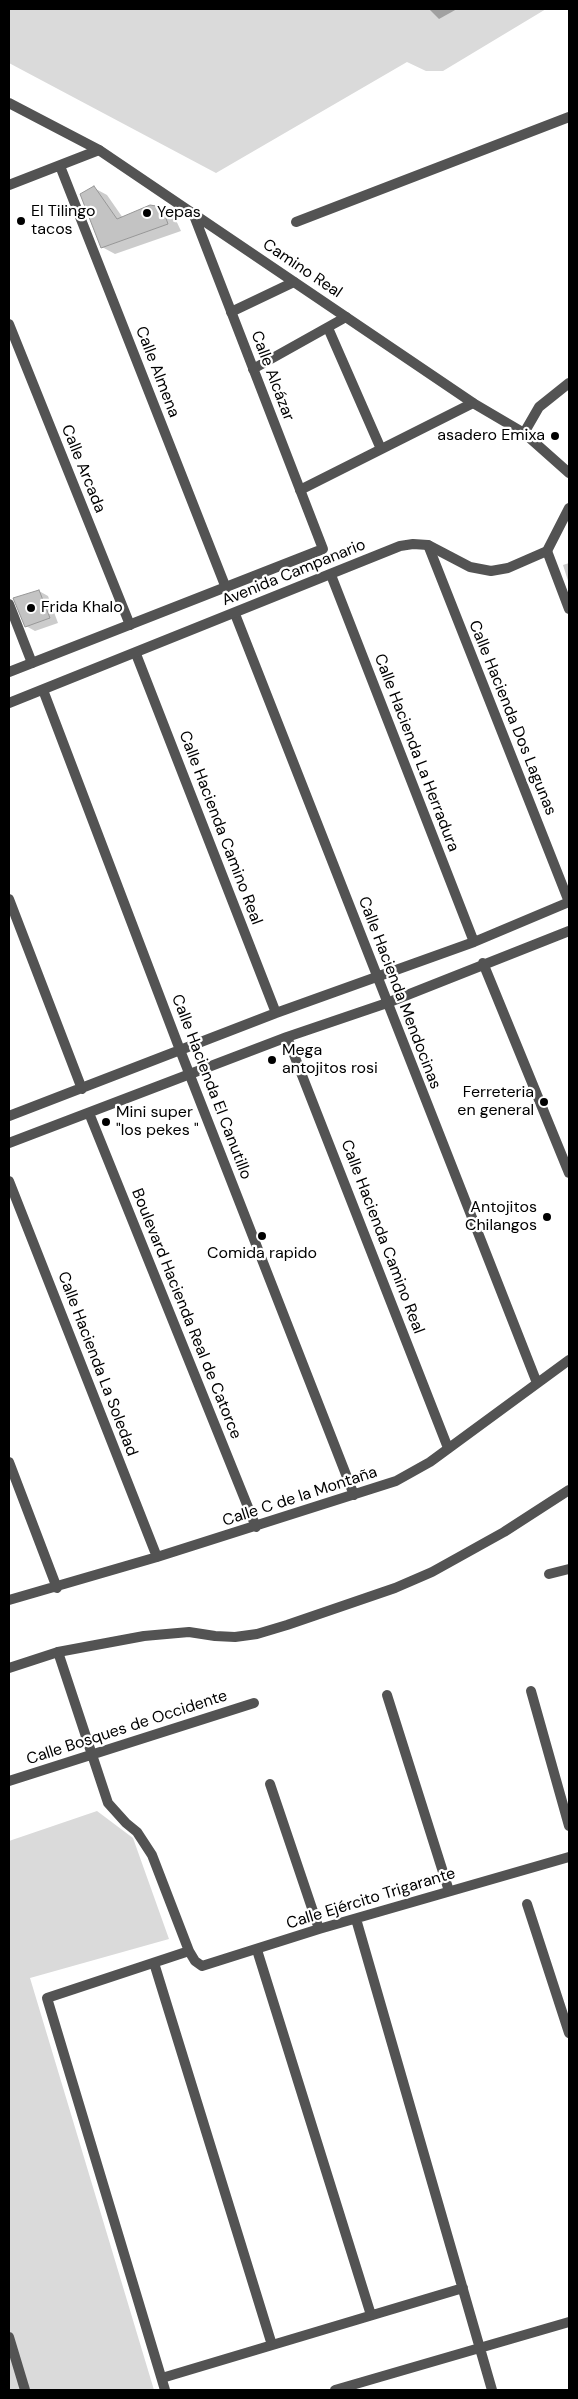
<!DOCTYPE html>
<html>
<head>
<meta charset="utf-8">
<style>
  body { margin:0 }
  #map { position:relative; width:578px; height:2399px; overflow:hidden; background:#fff; font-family:"DM Sans",sans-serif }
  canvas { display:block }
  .frame { position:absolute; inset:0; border:10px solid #000; pointer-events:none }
</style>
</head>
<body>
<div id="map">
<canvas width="578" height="2399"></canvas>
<div class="frame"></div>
</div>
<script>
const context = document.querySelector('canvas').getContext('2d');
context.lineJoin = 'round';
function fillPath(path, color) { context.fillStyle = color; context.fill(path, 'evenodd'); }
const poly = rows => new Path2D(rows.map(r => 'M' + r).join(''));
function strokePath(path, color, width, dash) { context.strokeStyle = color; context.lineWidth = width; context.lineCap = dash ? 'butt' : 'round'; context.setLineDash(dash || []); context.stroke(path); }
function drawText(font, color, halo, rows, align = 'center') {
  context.font = font + ' "DM Sans",sans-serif'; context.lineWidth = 4.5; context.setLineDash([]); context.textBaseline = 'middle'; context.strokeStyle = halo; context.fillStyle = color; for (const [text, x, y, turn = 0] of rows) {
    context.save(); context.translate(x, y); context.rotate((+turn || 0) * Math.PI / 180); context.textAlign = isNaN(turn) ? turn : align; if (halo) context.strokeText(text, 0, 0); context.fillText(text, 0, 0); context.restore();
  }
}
const green = poly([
  [9,9,546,9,443,71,426,71,407,62,216,173,9,63],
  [97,1811,133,1838,169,1939,30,1978,154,2390,9,2390,9,1841]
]);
const water = poly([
  [429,9,457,9,439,19]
]);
const shadow = poly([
  [94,188,107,195,123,218,161,209,174,216,181,231,115,254,102,247],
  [569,563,569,584,563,565],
  [39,591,48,596,58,623,35,631,26,626]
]);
const building = poly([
  [94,186,117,219,150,205,162,207,168,224,101,248,80,194,94,186],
  [39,590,50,618,25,627,13,598,39,590]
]);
const minor = poly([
  [60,166,226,588],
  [9,185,99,150],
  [296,222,569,117],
  [231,312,294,282],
  [9,324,130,625],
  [328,328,381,449],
  [253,369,346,317],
  [524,433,539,407,569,383],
  [300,490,473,403],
  [428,545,569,902],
  [547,551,569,609],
  [331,575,474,942],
  [9,604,32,663],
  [235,614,537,1383],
  [136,654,276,1013],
  [43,690,180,1050,354,1495],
  [9,899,82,1089],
  [483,963,569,1173],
  [287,1037,448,1448],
  [89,1113,256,1527],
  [9,1116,276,1013,474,942,569,902],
  [9,1143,287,1037,387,1003,569,931],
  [9,1181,157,1557],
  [9,1462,57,1588],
  [549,1574,569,1569],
  [9,1600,157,1557,396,1481,430,1462,569,1360],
  [58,1652,108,1803,126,1823,137,1832,152,1855,189,1951,195,1961,202,1966,319,1929,569,1857],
  [531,1691,569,1826],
  [387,1695,449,1891],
  [9,1781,254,1703],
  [270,1784,319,1929],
  [527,1904,569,2033],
  [356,1919,492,2390],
  [257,1950,371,2315],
  [154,1963,272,2345],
  [9,2337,25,2390],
  [162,2378,463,2288],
  [165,2390,47,1998,189,1951],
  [335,2390,569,2322]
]);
const tertiary = poly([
  [9,103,99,150,473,403,524,433,569,473],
  [9,672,323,549,193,213],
  [9,703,400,546,413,544,428,545,470,567,491,571,508,568,547,551,569,508],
  [9,1668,58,1652,144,1636,189,1632,215,1636,235,1637,257,1634,287,1625,395,1588,432,1572,504,1532,569,1490]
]);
const markers = [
  [147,213,5,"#000"],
  [21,221,5,"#000"],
  [555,436,5,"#000"],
  [31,608,5,"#000"],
  [272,1060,5,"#000"],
  [544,1102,5,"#000"],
  [106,1122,5,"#000"],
  [547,1217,5,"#000"],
  [262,1236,5,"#000"]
];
const poiNames = [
  ["El Tilingo",31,212],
  ["tacos",31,230],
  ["Yepas",157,213],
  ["asadero Emixa",545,436,"right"],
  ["Frida Khalo",41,608],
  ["Mega",282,1051],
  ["antojitos rosi",282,1069],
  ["Ferreteria",534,1093,"right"],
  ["en general",534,1111,"right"],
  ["Mini super",116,1113],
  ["\"los pekes \"",116,1131],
  ["Antojitos",537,1208,"right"],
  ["Chilangos",537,1226,"right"],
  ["Comida rapido",262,1254,"center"]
];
const streetNames = [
  ["Camino Real",302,269,34],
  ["Calle Almena",157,372,69],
  ["Calle Alcázar",272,376,69],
  ["Calle Arcada",83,469,68],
  ["Avenida Campanario",294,573,-22],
  ["Calle Hacienda Dos Lagunas",512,718,68],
  ["Calle Hacienda La Herradura",416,753,69],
  ["Calle Hacienda Camino Real",220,828,69],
  ["Calle Hacienda Mendocinas",399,993,69],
  ["Calle Hacienda El Canutillo",211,1087,69],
  ["Calle Hacienda Camino Real",382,1237,69],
  ["Boulevard Hacienda Real de Catorce",186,1314,68],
  ["Calle Hacienda La Soledad",97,1364,69],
  ["Calle C de la Montaña",300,1497,-18],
  ["Calle Bosques de Occidente",127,1728,-18],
  ["Calle Ejército Trigarante",371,1899,-17]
];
fillPath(green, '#dadada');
fillPath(water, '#a1a1a1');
fillPath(shadow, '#0003');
fillPath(building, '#c3c3c3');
strokePath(building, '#979797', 1);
strokePath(minor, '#535353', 10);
strokePath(tertiary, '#535353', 10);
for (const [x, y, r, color] of markers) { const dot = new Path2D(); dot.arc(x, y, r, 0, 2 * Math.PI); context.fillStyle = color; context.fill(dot); strokePath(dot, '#fff', 2); }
drawText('16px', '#000', '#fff', poiNames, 'left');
drawText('16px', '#000', '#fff', streetNames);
</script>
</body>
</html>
